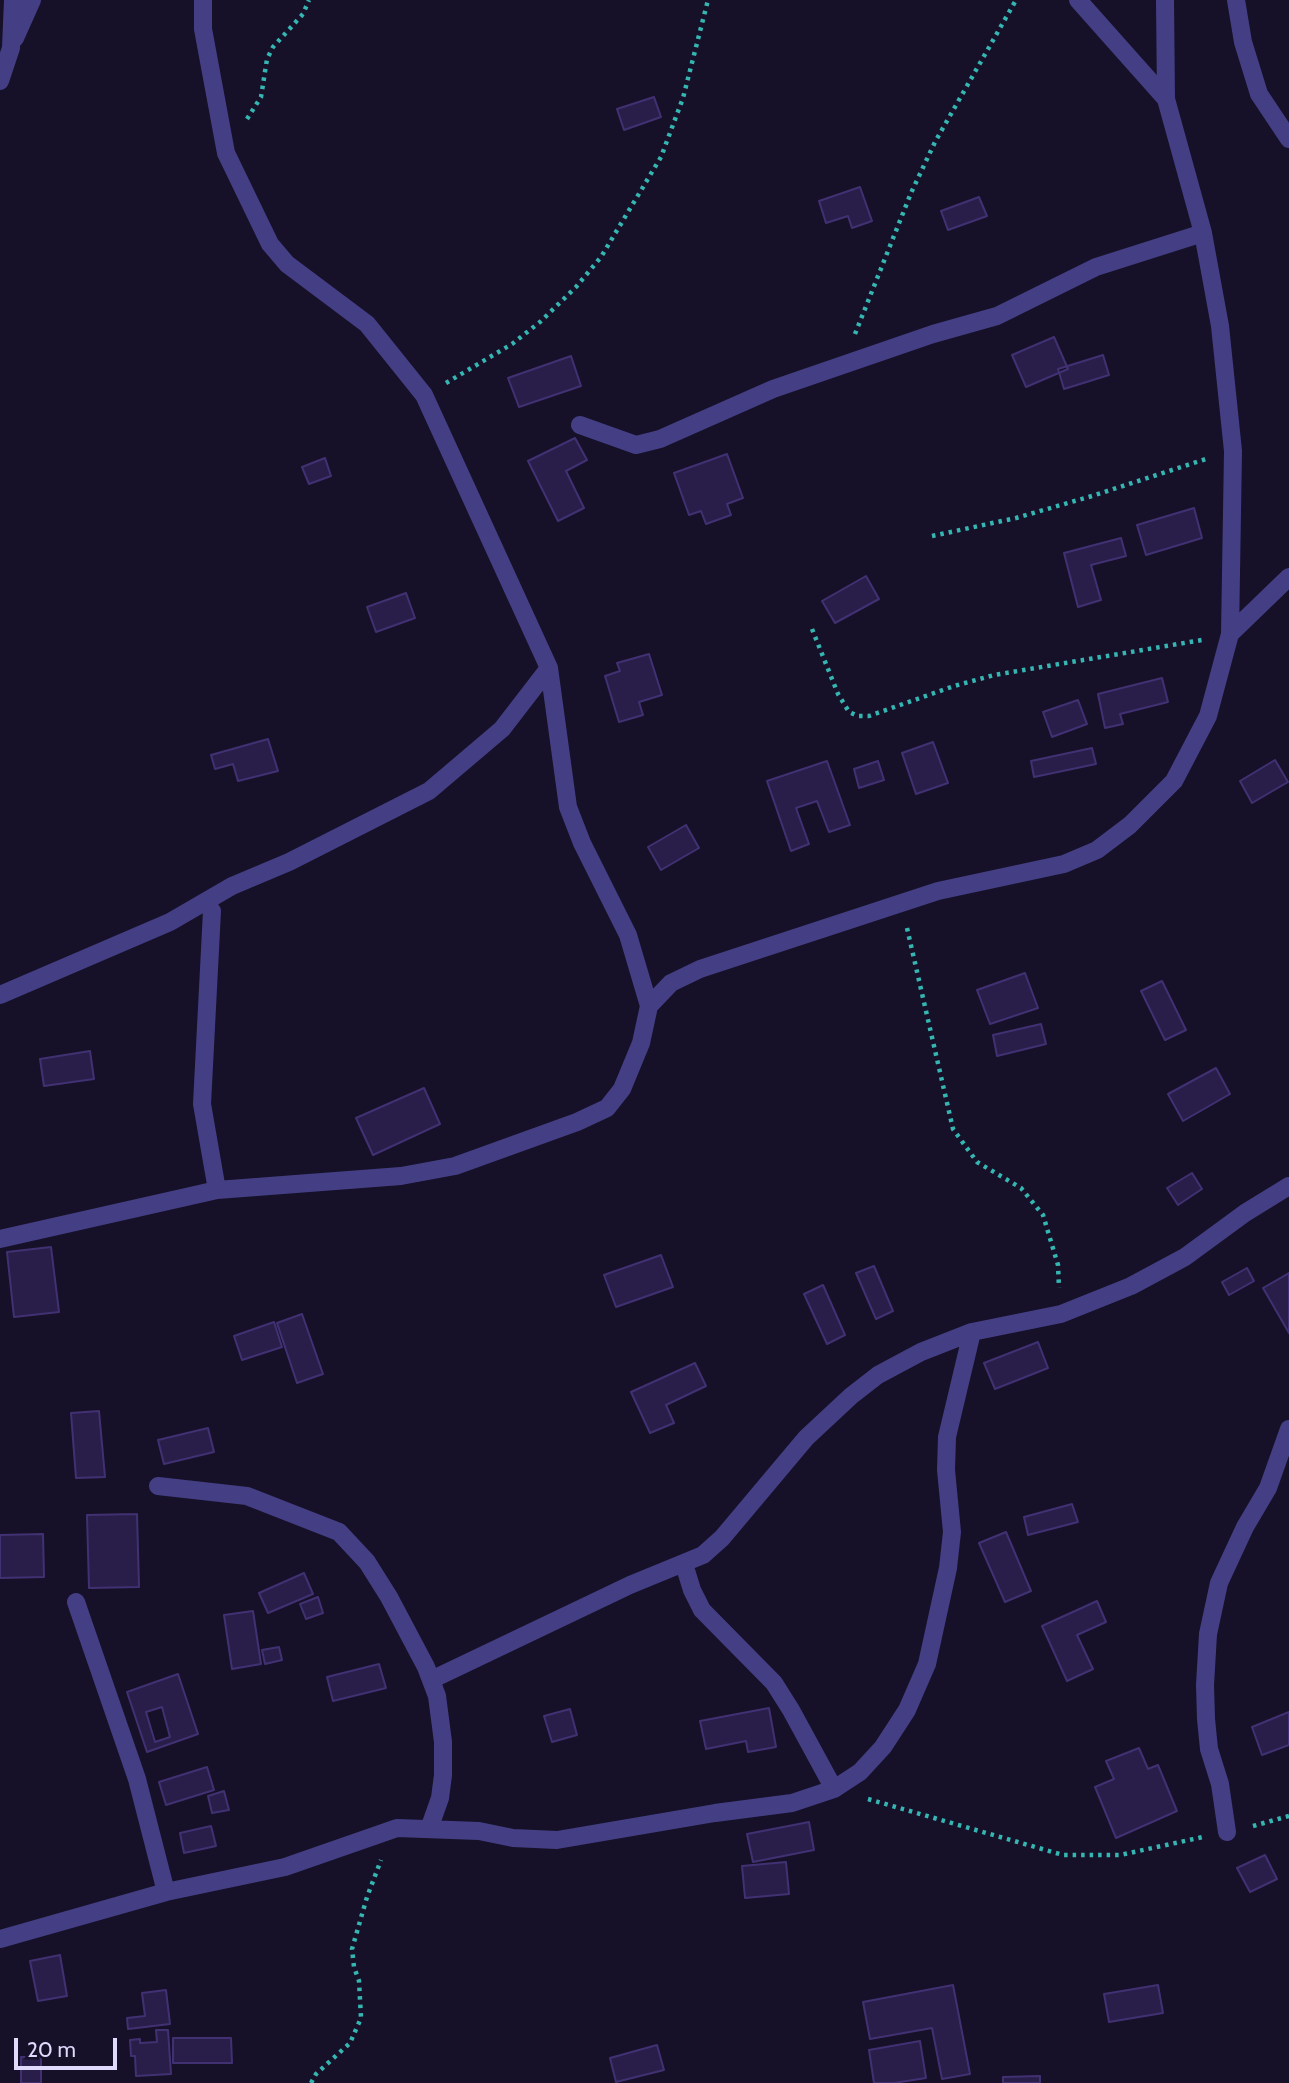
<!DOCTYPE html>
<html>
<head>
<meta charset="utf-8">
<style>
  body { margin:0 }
  #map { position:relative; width:1289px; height:2083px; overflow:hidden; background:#161128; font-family:Cabin,sans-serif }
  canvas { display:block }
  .scale { position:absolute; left:14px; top:2038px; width:103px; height:32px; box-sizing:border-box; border:4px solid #e0dafd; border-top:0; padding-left:9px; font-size:21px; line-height:24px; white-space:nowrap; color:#e0dafd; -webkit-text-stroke:5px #161128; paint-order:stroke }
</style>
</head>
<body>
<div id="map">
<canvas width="1289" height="2083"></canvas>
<div class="scale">20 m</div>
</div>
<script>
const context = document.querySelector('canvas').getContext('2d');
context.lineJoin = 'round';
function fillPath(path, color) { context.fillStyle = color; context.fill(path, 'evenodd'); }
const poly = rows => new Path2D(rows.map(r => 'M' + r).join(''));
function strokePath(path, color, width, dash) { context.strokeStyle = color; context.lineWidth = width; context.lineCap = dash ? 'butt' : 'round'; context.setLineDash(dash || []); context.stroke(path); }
const building = poly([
  [654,97,661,117,624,130,617,109,654,97],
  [860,187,872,221,852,228,848,216,826,223,819,201,860,187],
  [979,197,987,216,948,230,941,211,979,197],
  [1054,337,1068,369,1026,387,1012,355,1054,337],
  [1103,355,1109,375,1064,389,1058,369,1103,355],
  [571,356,581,386,519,407,508,378,571,356],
  [575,438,587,460,566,471,584,508,558,521,528,461,575,438],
  [727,454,743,498,727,504,731,515,706,524,701,511,689,515,674,473,727,454],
  [325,458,331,476,309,484,302,467,325,458],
  [1194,508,1202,538,1146,555,1137,525,1194,508],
  [1121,538,1126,556,1091,565,1101,600,1078,607,1064,553,1121,538],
  [866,576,879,599,835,623,822,601,866,576],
  [406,593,415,618,376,632,367,607,406,593],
  [649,654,662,695,639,702,643,715,619,722,605,676,620,671,617,663,649,654],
  [1162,678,1168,702,1120,714,1123,724,1105,728,1098,694,1162,678],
  [1078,700,1087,724,1052,737,1043,712,1078,700],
  [268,739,278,771,238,781,233,764,215,769,211,755,268,739],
  [933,742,948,783,916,794,902,753,933,742],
  [1092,748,1096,764,1034,777,1031,761,1092,748],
  [1275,760,1288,782,1252,803,1240,781,1275,760],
  [827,761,850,825,829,832,817,801,796,808,809,844,791,851,767,781,827,761],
  [878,761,884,780,859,788,854,769,878,761],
  [686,825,699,848,661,870,648,847,686,825],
  [1025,973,1038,1008,990,1024,977,990,1025,973],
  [1162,981,1186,1030,1165,1040,1141,991,1162,981],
  [1041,1024,1046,1044,997,1056,993,1035,1041,1024],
  [90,1051,94,1079,44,1086,40,1059,90,1051],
  [1216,1068,1230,1094,1183,1121,1168,1094,1216,1068],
  [424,1088,440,1124,373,1155,356,1118,424,1088],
  [1192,1173,1202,1189,1178,1205,1167,1188,1192,1173],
  [51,1247,59,1312,14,1317,7,1252,51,1247],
  [661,1255,673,1287,616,1307,604,1275,661,1255],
  [874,1266,893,1311,876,1319,856,1273,874,1266],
  [1247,1268,1254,1281,1229,1295,1222,1282,1247,1268],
  [1289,1273,1289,1333,1263,1288,1289,1273],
  [823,1285,845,1335,827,1344,804,1294,823,1285],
  [302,1314,323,1374,297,1383,277,1323,302,1314],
  [274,1322,282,1347,242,1360,234,1336,274,1322],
  [1038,1342,1048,1368,995,1389,984,1363,1038,1342],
  [695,1363,706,1386,666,1405,674,1423,650,1433,631,1392,695,1363],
  [99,1411,105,1477,76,1478,71,1413,99,1411],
  [208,1428,214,1452,164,1464,158,1440,208,1428],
  [1072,1504,1078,1522,1028,1535,1024,1517,1072,1504],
  [137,1514,139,1587,89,1588,87,1515,137,1514],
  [1006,1532,1031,1591,1005,1602,979,1543,1006,1532],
  [43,1534,44,1577,0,1578,0,1535,43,1534],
  [304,1573,313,1594,268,1613,259,1593,304,1573],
  [318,1597,323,1613,306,1619,300,1604,318,1597],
  [1097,1601,1106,1622,1077,1635,1093,1669,1067,1681,1042,1626,1097,1601],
  [253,1611,261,1664,232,1669,224,1615,253,1611],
  [279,1647,282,1660,265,1664,262,1650,279,1647],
  [379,1664,386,1688,333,1701,327,1677,379,1664],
  [178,1674,198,1734,147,1752,127,1692,178,1674],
  [162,1707,170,1737,155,1742,146,1712,162,1707],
  [769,1708,776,1747,748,1752,746,1741,706,1749,700,1721,769,1708],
  [570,1709,577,1735,552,1742,544,1716,570,1709],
  [1289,1712,1289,1745,1262,1755,1252,1727,1289,1712],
  [1139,1748,1148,1769,1158,1765,1177,1811,1116,1838,1095,1787,1114,1779,1106,1761,1139,1748],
  [207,1767,214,1790,166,1805,159,1782,207,1767],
  [224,1791,229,1810,212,1813,208,1796,224,1791],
  [809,1822,814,1850,753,1862,747,1834,809,1822],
  [211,1826,216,1846,184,1853,180,1833,211,1826],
  [1265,1855,1277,1879,1250,1892,1237,1868,1265,1855],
  [786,1862,789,1894,745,1898,742,1866,786,1862],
  [60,1955,67,1996,38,2001,30,1961,60,1955],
  [953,1985,970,2074,942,2079,932,2028,870,2039,863,2002,953,1985],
  [1158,1985,1163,2013,1109,2022,1104,1994,1158,1985],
  [166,1990,170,2024,128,2029,127,2018,145,2016,142,1993,166,1990],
  [156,2030,168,2030,171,2074,136,2076,135,2056,131,2056,130,2040,140,2039,140,2043,157,2042,156,2030],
  [173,2038,231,2038,232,2063,173,2063,173,2038],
  [920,2041,926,2078,894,2083,874,2083,869,2050,920,2041],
  [657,2045,664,2070,616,2082,610,2058,657,2045],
  [21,2057,41,2057,41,2083,21,2083,21,2057],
  [1040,2076,1040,2083,1003,2083,1003,2077,1040,2076]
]);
const path = poly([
  [247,119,261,97,267,59,273,47,303,14,309,0],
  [855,334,911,193,935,142,1016,0],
  [446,383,512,344,540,322,576,287,601,257,661,157,683,98,708,0],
  [932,536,1016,518,1092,496,1209,458],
  [812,629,838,694,849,712,858,716,869,716,954,686,994,675,1202,640],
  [907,928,953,1129,977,1162,1021,1188,1043,1215,1058,1265,1059,1288],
  [868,1799,1063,1855,1120,1855,1203,1837],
  [1253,1826,1289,1816],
  [311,2083,316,2074,350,2043,361,2018,359,1981,354,1967,352,1949,367,1897,381,1860]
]);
const street = poly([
  [203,0,203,29,226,153,270,244,287,264,367,324,424,395,549,668,568,807,582,843,628,935,649,1006],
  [1078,0,1166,99],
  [1236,0,1243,42,1259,94,1289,139],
  [15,38,32,0],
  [0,81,11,48,13,0],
  [580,425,636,445,660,439,773,389,933,334,997,316,1096,267,1203,233],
  [1230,634,1289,577],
  [212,911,202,1104,217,1190],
  [0,995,170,922,232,886,289,862,429,791,502,729,549,668],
  [0,1239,217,1190,401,1176,455,1166,577,1122,607,1108,622,1089,641,1043,649,1006,671,983,700,969,938,891,1064,864,1097,850,1130,825,1174,781,1208,716,1230,634,1233,451,1220,326,1203,233,1166,99,1165,0],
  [158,1486,247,1496,339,1532,367,1562,389,1597,426,1667,437,1696,443,1742,443,1775,440,1798,429,1829],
  [684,1564,692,1590,702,1610,774,1683,791,1710,834,1789],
  [76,1602,137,1779,166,1892],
  [431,1680,630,1585,703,1555,722,1538,806,1438,851,1396,878,1375,921,1352,972,1332,1061,1314,1131,1286,1185,1257,1245,1213,1289,1186],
  [1227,1832,1220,1784,1209,1749,1206,1719,1205,1685,1208,1634,1219,1583,1245,1527,1268,1488,1289,1429],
  [0,1939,166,1892,285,1867,397,1828,479,1831,513,1838,557,1840,715,1813,792,1803,834,1789,860,1772,883,1747,907,1710,927,1664,948,1568,952,1532,946,1470,947,1437,972,1332]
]);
fillPath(building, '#281e49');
strokePath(building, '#413173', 2);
strokePath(path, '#36b6b2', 4.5, [3.5, 5]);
strokePath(street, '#443f85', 18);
</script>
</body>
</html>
